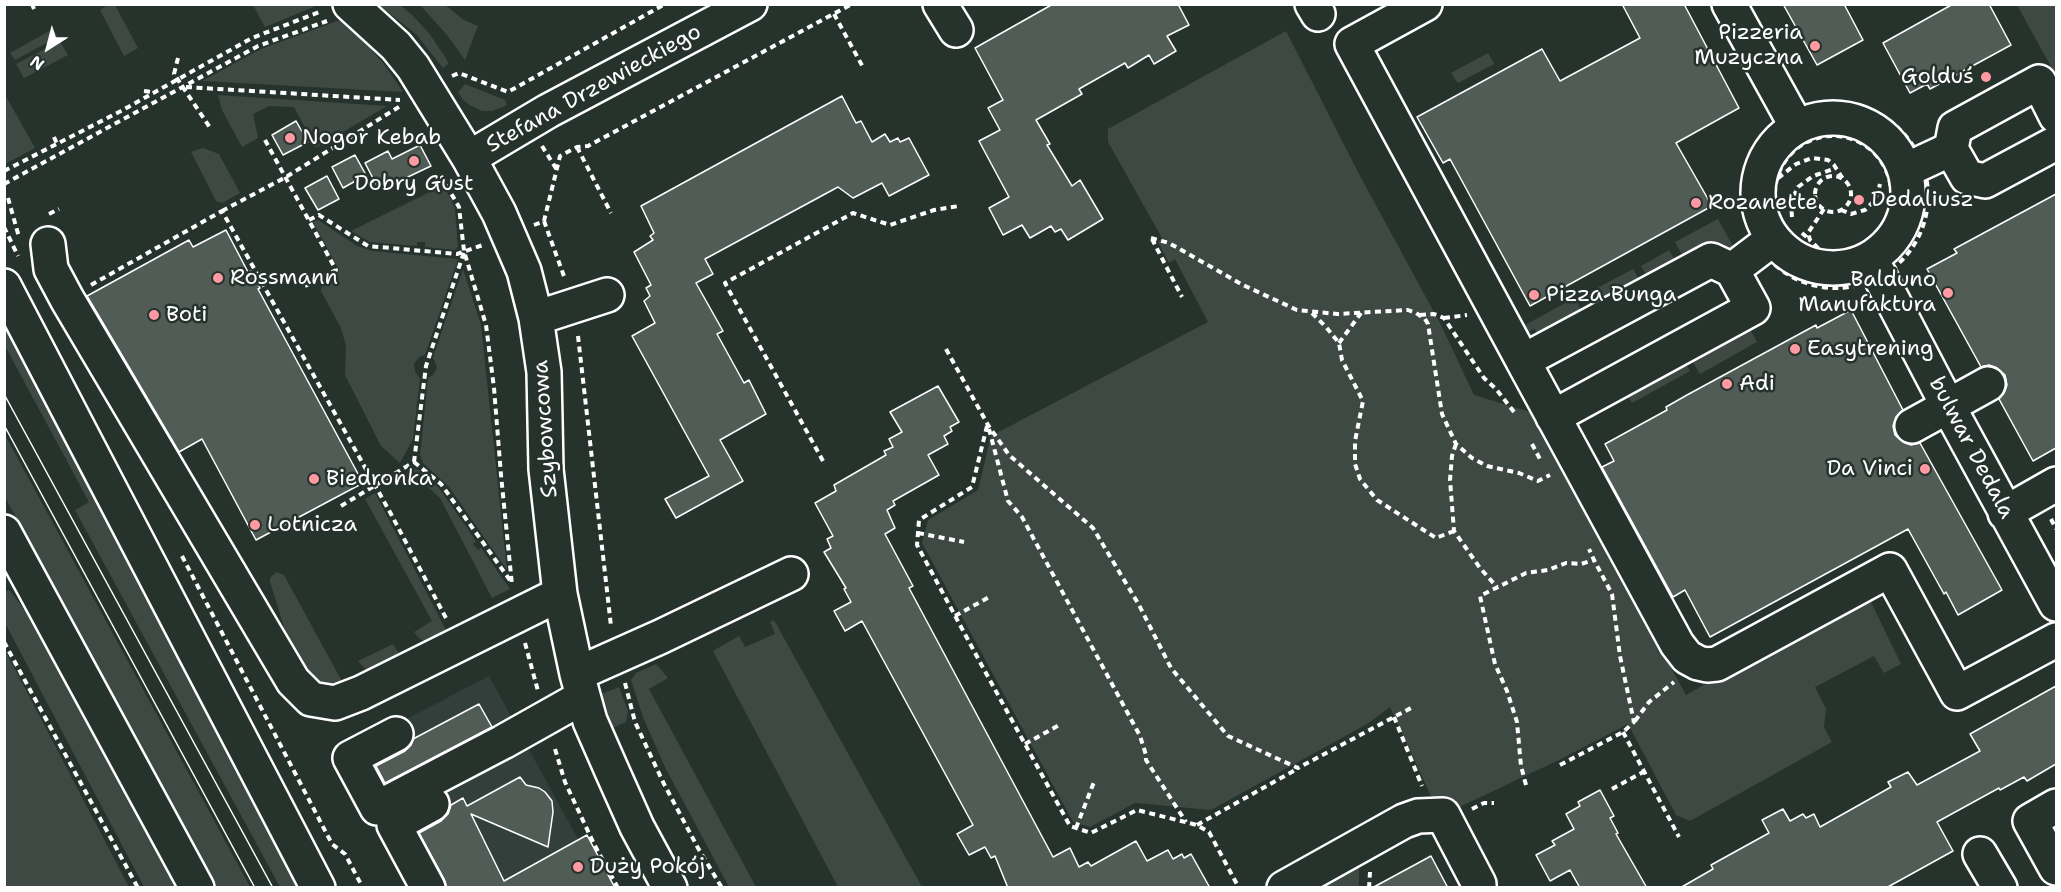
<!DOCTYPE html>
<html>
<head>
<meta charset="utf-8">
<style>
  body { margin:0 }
  #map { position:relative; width:2061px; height:892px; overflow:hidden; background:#26332d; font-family:"Shantell Sans",sans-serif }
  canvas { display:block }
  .frame { position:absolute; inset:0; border:6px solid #fff; pointer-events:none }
  .north { position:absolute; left:18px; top:18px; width:60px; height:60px; -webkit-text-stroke:4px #26332d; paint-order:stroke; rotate:216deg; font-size:16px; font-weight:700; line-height:24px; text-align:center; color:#fff }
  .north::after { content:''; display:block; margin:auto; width:21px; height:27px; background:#fff; clip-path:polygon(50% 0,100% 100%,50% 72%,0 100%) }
</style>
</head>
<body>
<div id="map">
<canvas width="2061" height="892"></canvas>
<div class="frame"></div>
<div class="north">N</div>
</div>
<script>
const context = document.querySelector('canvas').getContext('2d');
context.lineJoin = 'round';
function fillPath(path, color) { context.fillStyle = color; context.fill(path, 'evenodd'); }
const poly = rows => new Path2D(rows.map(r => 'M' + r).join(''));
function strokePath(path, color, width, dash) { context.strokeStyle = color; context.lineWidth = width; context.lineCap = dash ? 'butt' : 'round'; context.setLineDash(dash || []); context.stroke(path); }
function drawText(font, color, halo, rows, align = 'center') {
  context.font = font + ' "Shantell Sans",sans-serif'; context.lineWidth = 5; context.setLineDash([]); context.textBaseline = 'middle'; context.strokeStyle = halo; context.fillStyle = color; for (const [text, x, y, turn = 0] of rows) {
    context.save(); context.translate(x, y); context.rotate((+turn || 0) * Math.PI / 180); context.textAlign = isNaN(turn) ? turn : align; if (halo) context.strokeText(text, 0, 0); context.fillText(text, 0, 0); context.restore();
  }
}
const built = poly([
  [489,676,604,887,409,887,337,755]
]);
const green = poly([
  [109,4,115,5,138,48,124,56,100,10],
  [253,5,318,5,265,27],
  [379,5,400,5,412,15,429,33,447,60,448,64,443,68,416,34],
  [420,5,445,5,464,20,478,26,465,60,447,35],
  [2017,5,2056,5,2056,87,2049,75,2054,72],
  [340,20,361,38,384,64,403,92,202,81,261,49],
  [53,29,58,37,15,60,10,53],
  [1286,31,1359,174,1441,325,1474,395,1530,412,1686,695,1867,594,1901,664,1884,673,1874,656,1815,687,1826,709,1824,727,1832,742,1690,821,1676,815,1628,724,1559,760,1453,810,1437,803,1431,796,1390,707,1367,724,1211,810,1135,803,1090,827,1073,822,922,543,928,520,978,490,991,436,1208,322,1175,259,1169,263,1158,242,1162,238,1108,142,1108,129],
  [60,41,68,55,24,78,16,64],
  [1488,53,1494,64,1458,83,1451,73],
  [465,84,505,100,507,105,492,111,482,111,471,106,463,100,458,92],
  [4,93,35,148,5,164,4,164],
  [218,95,387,106,316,148,294,107,269,106,253,114,258,138,242,147,222,110],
  [203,148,219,154,240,193,222,203,216,201,191,152],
  [444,185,455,208,458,247,455,250,425,247,425,242,417,242,417,246,370,242,351,231],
  [1718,219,1735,250,1704,246,1684,258,1675,242],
  [318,220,357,246,372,251,458,259,425,355,419,357,414,364,415,372,420,378,413,439,400,463,381,446,345,375,346,346,341,328,321,291,323,279,339,270,313,222],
  [1669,250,1677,264,1649,280,1641,266],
  [463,269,481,325,507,570,449,487,423,463,420,455,428,378,433,375,437,368,433,357],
  [1633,269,1642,284,1592,311,1584,295],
  [1575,298,1584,315,1547,332,1537,333,1536,330,1533,329,1529,332,1521,327],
  [4,322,52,412,298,887,280,887,75,510,89,502,5,346],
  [1747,324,1757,342,1700,374,1689,356],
  [1683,360,1690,371,1632,403,1625,391],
  [4,433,157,715,250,887,216,887,5,497],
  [413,469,418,470,439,488,476,541,473,544,478,550,481,548,510,589,492,598,440,498,410,471],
  [375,493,448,634,427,642,420,639,414,632,432,621,365,499],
  [276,572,284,575,345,687,323,684,313,680,295,662,270,582,270,578],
  [9,590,38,627,178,887,144,887,5,623,5,592],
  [774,620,922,887,838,887,713,651,739,636,745,647,775,634,770,622],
  [393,644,400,655,399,658,375,672,366,670,358,661],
  [4,650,5,650,129,887,5,887],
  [656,664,668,678,649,689,756,887,729,887,666,769,644,720,631,680,636,673],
  [619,687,628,711,626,722,608,730,596,696],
  [1359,859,1359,887,1311,887]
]);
const building = poly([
  [1053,4,1178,4,1189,25,1167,36,1176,51,1154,64,1149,55,1128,68,1125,63,1079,89,1082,94,1036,120,1050,144,1047,145,1072,186,1080,180,1103,219,1068,240,1061,229,1055,232,1051,226,1030,238,1022,225,1003,235,989,208,1009,197,979,141,1000,130,988,108,1003,100,975,48,1053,4],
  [1622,4,1684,4,1739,108,1676,143,1712,206,1530,306,1450,159,1443,163,1417,117,1542,49,1560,81,1640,38,1622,4],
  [1783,4,1844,4,1863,40,1817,65,1783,4],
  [1953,4,1989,4,2011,45,1930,89,1927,84,1910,93,1883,43,1953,4],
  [842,96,856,123,861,121,872,142,885,134,890,142,898,138,900,142,909,138,929,175,889,196,882,183,853,198,838,187,705,259,713,274,696,283,723,331,717,334,744,383,749,380,766,414,720,440,743,481,676,518,665,499,709,476,632,336,655,323,644,301,650,296,646,288,651,285,634,252,653,240,650,236,654,233,641,206,842,96],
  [296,121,308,142,283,155,272,135,296,121],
  [420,145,431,166,391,185,387,178,376,184,365,163,388,151,392,159,420,145],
  [355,155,366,175,343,188,332,167,355,155],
  [327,176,339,199,318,210,305,188,327,176],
  [2056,194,2056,448,2033,461,1999,399,2004,393,2007,385,2005,375,1997,368,1989,365,1981,367,1927,269,1957,253,1954,249,2056,194],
  [226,230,248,272,251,271,260,288,258,289,363,483,256,540,202,439,179,452,87,296,189,240,193,247,226,230],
  [1851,310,1903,410,1896,417,1893,426,1895,435,1903,442,1911,445,1920,443,2002,590,1958,615,1946,592,1944,594,1908,529,1710,637,1685,590,1673,597,1602,467,1614,461,1605,444,1667,410,1666,407,1687,395,1816,325,1817,328,1851,310],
  [938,386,959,422,950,427,952,431,944,436,948,444,928,455,939,475,893,501,895,505,887,510,895,528,885,534,913,586,909,588,1053,857,1070,848,1079,867,1088,862,1091,866,1136,841,1147,861,1168,850,1173,859,1182,854,1184,858,1191,854,1210,888,1008,888,995,856,991,858,985,847,969,855,957,834,973,825,862,621,845,631,834,611,851,602,844,589,846,588,824,552,831,548,827,539,833,536,815,503,836,491,834,485,886,455,884,451,893,447,889,439,902,432,890,412,938,386],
  [2056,686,2056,764,2027,781,2024,777,2000,790,1999,788,1937,822,1953,851,1886,888,1680,888,1713,869,1711,865,1769,833,1762,820,1783,809,1790,821,1803,814,1806,818,1814,814,1820,827,1891,787,1888,782,1908,772,1917,785,1980,751,1970,734,2056,686],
  [479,704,492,727,385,783,376,766,405,751,411,745,413,739,479,704],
  [520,777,526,785,539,788,545,792,552,801,553,812,548,847,471,814,504,881,587,835,615,888,447,888,444,879,419,833,441,821,448,814,451,805,463,798,467,806,520,777],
  [1600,790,1614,816,1610,818,1618,833,1616,834,1647,888,1580,888,1570,870,1550,881,1536,855,1555,845,1552,841,1574,829,1566,814,1580,806,1578,802,1600,790],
  [1431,856,1448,888,1372,888,1431,856]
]);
const path = poly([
  [32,4,34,9],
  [834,14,864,69],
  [178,58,174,74,211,129],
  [452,76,459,73,508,92,665,4],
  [186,87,400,100],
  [144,91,152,92],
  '1744 196a92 92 0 1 1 184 0a92 92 0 1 1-184 0Z',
  '1775 194a58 58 0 1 1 116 0a58 58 0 1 1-116 0Z',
  [54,137,57,144],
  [265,140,336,270,305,286],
  [542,146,557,170],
  [577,147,611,213],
  [1887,147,1895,125],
  [4,171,121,111,252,38,322,11],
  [441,176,459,207,464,251,486,325,494,388,501,475,512,585],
  '1815 194a18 18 0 1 1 36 0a18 18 0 1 1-36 0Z',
  [4,184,258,46,327,21],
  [8,198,19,237],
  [1745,204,1796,164,1812,158,1828,160,1834,165,1843,179],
  [1824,209,1808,233,1810,240,1847,278],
  [1841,210,1851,214,1865,210,1872,203,1878,193,1880,184],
  [222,211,286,177,402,105],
  [49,214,59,209],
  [1792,217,1791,202,1798,187,1813,176,1836,168],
  [309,220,319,215,368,246,457,254,483,245],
  [544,221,565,279],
  [534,225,544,221,560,156,577,147,588,146,852,4],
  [4,227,18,256],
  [1802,233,1810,240],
  [4,237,5,237],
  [1151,238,1169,243,1243,285,1297,310,1337,314,1408,310,1416,313,1425,319,1428,324,1442,414,1456,444,1472,458,1487,466,1519,473,1538,481,1550,475],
  [1152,239,1182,297],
  [91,285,222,211,391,514,447,620],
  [1312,313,1326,327,1339,343,1342,360,1363,401,1355,441,1355,464,1360,479,1377,500,1436,538,1454,531],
  [1420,315,1434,314,1444,318,1484,378,1496,389,1514,412],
  [1444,318,1467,315],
  [578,336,611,626],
  [1339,343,1361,313],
  [946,349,988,425,1009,455,1093,528,1139,605,1171,668,1228,736,1298,768,1411,708],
  [987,426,972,487,919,520,917,545,981,664,1070,826,1091,833,1137,810,1197,825,1209,832,1239,888],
  [989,429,1008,501,1022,517,1140,736,1146,755,1146,760,1186,822],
  [1456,444,1452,456,1450,480,1454,531,1480,568,1497,587],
  [1532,444,1541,461],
  [823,461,725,283,853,213,890,225,934,210,959,206],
  [414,462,426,366,464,252],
  [414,462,441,484,512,583],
  [341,506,414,462],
  [2051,519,2056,529],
  [918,533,964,542],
  [182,556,332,844,345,854,363,888],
  [955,616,991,596],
  [4,642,138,888],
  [525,643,538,691],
  [625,683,635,722,664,784,698,848,722,888],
  [1394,717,1422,786],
  [1635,721,1649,702,1674,682],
  [1623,732,1679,837],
  [1025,744,1061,724],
  [555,749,565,782,594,844,618,888],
  [1560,765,1623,732,1634,722,1620,656,1612,594,1594,560],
  [1526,785,1521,766,1517,722,1507,691,1495,664,1480,596,1526,573,1548,570,1566,563,1581,564,1594,560,1589,549],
  [1612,789,1645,771],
  [1472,809,1484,803,1494,803],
  [1197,825,1297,769],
  [1076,828,1094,782],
  [1369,888,1370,872]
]);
const minor = poly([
  [350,4,396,46,413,67,469,158,499,213,524,271,536,318,544,372,546,469,560,594,577,674,590,721,612,771,637,827,670,888],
  [940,4,956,30],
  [1312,4,1318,14],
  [1425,4,1352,44,1523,361,1711,260,1732,270],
  [1729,4,1797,127],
  '1758 193a75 75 0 1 1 150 0a75 75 0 1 1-150 0Z',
  [1951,149,1967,177,1985,181,2056,143],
  [469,158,548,111,750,4],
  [1906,170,1951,149,1955,128,2039,82,2056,116],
  [48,244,51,269,67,299,293,681,311,699,335,703,361,693,560,594],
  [1871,259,1948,406,2056,604],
  [536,318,607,295],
  [1523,361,1677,644,1687,657,1698,663,1707,665,1717,664,1890,570,1957,693,2056,640],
  [1553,417,1753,308,1732,270,1773,239],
  [1912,426,1988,384],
  [2005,513,2056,484],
  [577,674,660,637,791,574],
  [396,734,350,758,377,808,503,742,583,697],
  [2056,806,2030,821,2056,868],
  [1980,854,2000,888],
  [428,888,394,825,432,804],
  [1284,888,1404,821,1418,816,1443,815,1479,884,1479,888]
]);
const major = poly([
  [4,286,318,888],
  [4,532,197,888]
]);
const tram = poly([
  [4,394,273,888],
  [4,425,255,888]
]);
const markers = [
  [1815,46,6,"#ff9aa2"],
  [1986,77,6,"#ff9aa2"],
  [290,138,6,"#ff9aa2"],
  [414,161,6,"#ff9aa2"],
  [1859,200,6,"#ff9aa2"],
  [1696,203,6,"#ff9aa2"],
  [218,278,6,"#ff9aa2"],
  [1948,293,6,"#ff9aa2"],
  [1534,295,6,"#ff9aa2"],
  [154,315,6,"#ff9aa2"],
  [1795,349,6,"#ff9aa2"],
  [1727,384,6,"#ff9aa2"],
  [1925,469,6,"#ff9aa2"],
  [314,479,6,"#ff9aa2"],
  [255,525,6,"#ff9aa2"],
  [578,867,6,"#ff9aa2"]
];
const poiNames = [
  ["Pizzeria",1803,33,"right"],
  ["Muzyczna",1803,58,"right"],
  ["Golduś",1974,77,"right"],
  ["Nogor Kebab",302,138],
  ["Dobry Gust",414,184,"center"],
  ["Dedaliusz",1871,200],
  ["Rozanette",1708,203],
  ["Rossmann",230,278],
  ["Balduno",1936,280,"right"],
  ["Manufaktura",1936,305,"right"],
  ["Pizza Bunga",1546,295],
  ["Boti",166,315],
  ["Easytrening",1807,349],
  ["Adi",1739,384],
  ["Da Vinci",1913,469,"right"],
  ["Biedronka",326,479],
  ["Lotnicza",267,525],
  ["Duży Pokój",590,867]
];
const streetNames = [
  ["Stefana Drzewieckiego",594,89,-29],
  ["Szybowcowa",546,429,-94],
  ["bulwar Dedala",1971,448,62]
];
fillPath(built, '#333f3a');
fillPath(green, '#3e4944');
fillPath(building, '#515c57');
strokePath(building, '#fff', 1.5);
strokePath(minor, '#fff', 38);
strokePath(major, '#fff', 38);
strokePath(path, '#fff', 4, [6, 4.5]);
strokePath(minor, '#26332d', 33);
strokePath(major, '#26332d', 33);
strokePath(tram, '#fff', 1.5);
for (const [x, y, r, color] of markers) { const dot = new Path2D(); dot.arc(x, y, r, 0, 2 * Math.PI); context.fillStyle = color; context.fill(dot); strokePath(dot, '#26332d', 2); }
drawText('22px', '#fff', '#26332d', poiNames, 'left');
drawText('22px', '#fff', '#26332d', streetNames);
</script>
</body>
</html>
